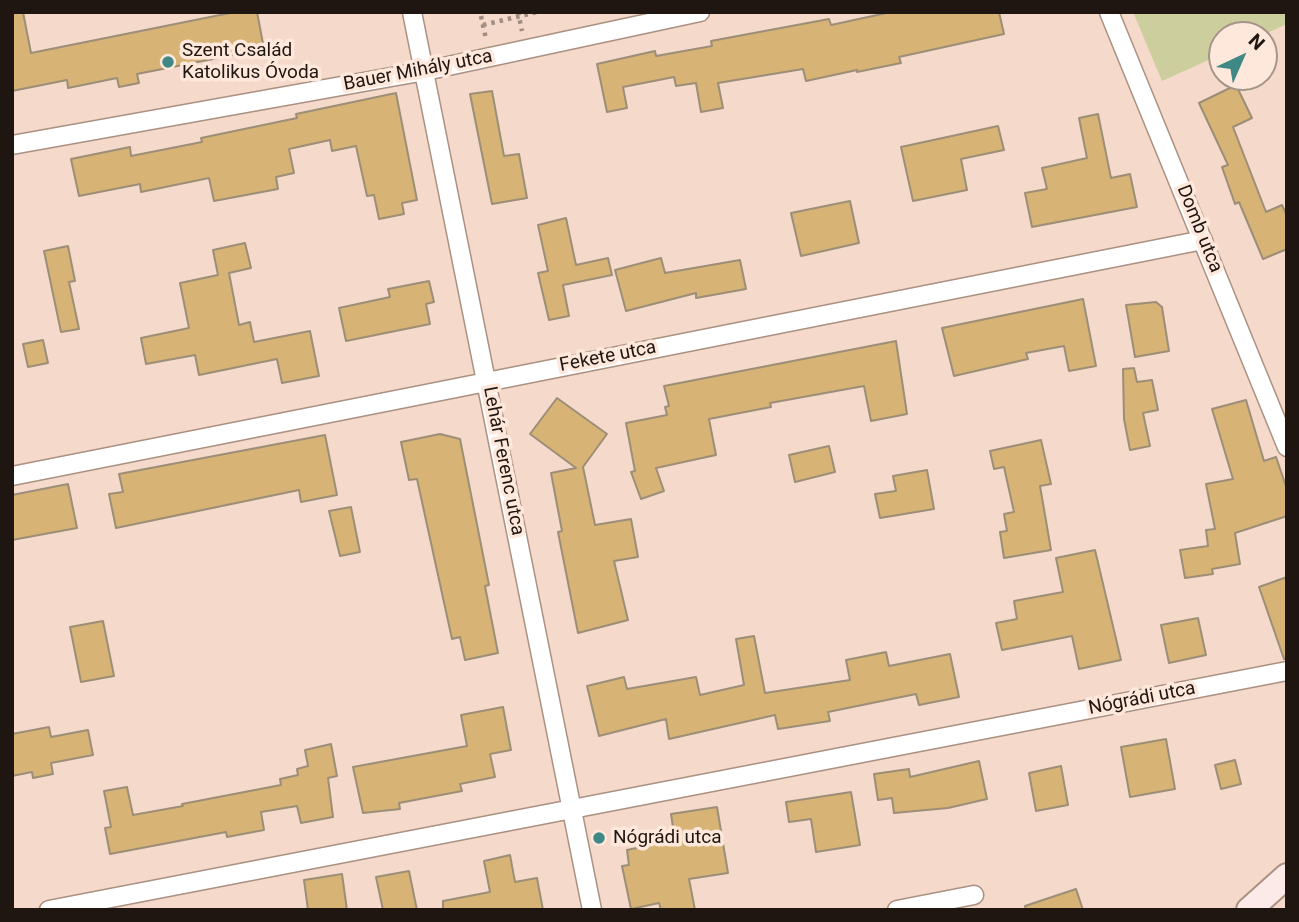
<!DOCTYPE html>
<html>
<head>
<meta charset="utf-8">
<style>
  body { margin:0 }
  #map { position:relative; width:1299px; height:922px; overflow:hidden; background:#f5d9ca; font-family:Roboto,sans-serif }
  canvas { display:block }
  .frame { position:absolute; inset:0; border:14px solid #201611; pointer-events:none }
  .north { position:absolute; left:1208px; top:21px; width:70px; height:70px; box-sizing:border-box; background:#fee8db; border:2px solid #a5948a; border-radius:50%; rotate:44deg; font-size:19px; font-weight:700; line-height:28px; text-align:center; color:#201611 }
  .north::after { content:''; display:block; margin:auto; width:24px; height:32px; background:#408886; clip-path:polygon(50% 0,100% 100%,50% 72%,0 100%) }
</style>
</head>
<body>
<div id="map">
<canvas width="1299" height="922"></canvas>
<div class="frame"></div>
<div class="north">N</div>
</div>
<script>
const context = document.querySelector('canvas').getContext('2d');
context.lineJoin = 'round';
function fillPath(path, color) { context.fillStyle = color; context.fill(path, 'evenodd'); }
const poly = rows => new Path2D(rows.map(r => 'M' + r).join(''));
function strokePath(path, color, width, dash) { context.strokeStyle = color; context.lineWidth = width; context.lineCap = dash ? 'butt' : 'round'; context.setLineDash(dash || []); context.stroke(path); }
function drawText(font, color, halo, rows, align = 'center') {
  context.font = font + ' Roboto,sans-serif'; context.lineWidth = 7; context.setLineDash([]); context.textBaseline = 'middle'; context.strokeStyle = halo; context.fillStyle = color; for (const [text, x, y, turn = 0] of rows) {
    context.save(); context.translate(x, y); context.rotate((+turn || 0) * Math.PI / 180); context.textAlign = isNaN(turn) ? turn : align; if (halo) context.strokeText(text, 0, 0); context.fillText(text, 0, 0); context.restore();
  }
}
const green = poly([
  [1133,12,1287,12,1287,24,1263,35,1222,35,1222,54,1162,81]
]);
const building = poly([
  [12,12,23,12,31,53,235,12,257,12,264,49,137,74,139,83,119,87,117,78,68,88,67,80,12,91,12,12],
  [891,12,999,12,1004,34,899,57,901,63,857,72,857,70,806,81,803,69,718,83,723,108,701,112,696,83,676,86,674,77,623,87,627,108,607,112,597,64,655,51,656,56,712,46,711,41,829,19,831,25,891,12],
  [1236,85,1252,118,1233,127,1266,212,1282,205,1287,216,1287,249,1263,259,1239,202,1235,204,1222,167,1228,165,1199,103,1236,85],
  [492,91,504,156,519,154,527,198,492,204,470,94,492,91],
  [396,93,417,200,402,203,404,214,379,219,374,195,367,196,356,146,332,151,330,140,289,149,294,173,276,177,278,189,214,201,209,178,141,192,140,184,79,196,71,159,130,147,131,156,202,142,201,138,297,118,296,114,396,93],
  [1098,114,1111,178,1130,174,1137,207,1032,227,1025,193,1047,189,1042,168,1087,158,1079,118,1098,114],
  [998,126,1004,150,961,159,967,190,913,201,901,147,998,126],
  [850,201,859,243,801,256,791,213,850,201],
  [566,218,576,265,608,258,612,275,563,285,569,316,549,320,538,273,548,271,538,225,566,218],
  [245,243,251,268,229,273,239,325,250,322,254,342,310,331,319,376,282,383,277,359,199,375,195,355,146,364,141,338,189,328,180,283,218,275,213,250,245,243],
  [68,246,75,281,69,282,79,329,61,332,44,251,68,246],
  [661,258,665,273,740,260,746,289,696,298,696,293,626,311,615,270,661,258],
  [429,281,434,302,426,304,430,324,346,341,339,308,390,297,388,289,429,281],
  [1083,299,1096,366,1069,371,1064,346,1026,353,1028,359,954,376,942,328,1083,299],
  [1156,302,1162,307,1169,351,1135,357,1126,305,1156,302],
  [43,340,48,363,28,367,23,344,43,340],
  [896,341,907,414,871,421,864,386,770,403,771,407,709,419,716,455,656,468,664,491,641,499,631,472,635,471,626,423,667,415,665,407,669,406,664,386,896,341],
  [1134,368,1137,382,1152,380,1158,410,1143,413,1150,446,1130,450,1124,419,1123,369,1134,368],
  [557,398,607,434,583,467,595,525,631,519,638,557,614,561,628,620,578,633,558,532,562,531,551,473,576,468,530,434,557,398],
  [1246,400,1264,461,1276,457,1287,489,1287,516,1235,533,1240,564,1212,569,1213,574,1185,578,1180,550,1208,546,1206,530,1215,529,1206,484,1233,479,1212,409,1246,400],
  [440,434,460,439,489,585,485,586,498,653,465,660,460,637,452,639,417,479,409,480,401,442,440,434],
  [325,435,337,495,301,502,299,490,116,528,109,494,123,492,119,474,325,435],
  [1041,440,1051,484,1040,486,1051,550,1004,558,1000,532,1007,531,1004,514,1014,512,1004,467,994,469,990,451,1041,440],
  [829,446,835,472,795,482,789,455,829,446],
  [927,470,934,509,880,518,875,494,896,491,893,476,927,470],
  [68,484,77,528,12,540,12,495,68,484],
  [351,507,360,552,340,556,329,511,351,507],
  [1095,550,1121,660,1079,669,1072,636,1002,650,996,623,1017,619,1014,601,1063,592,1056,558,1095,550],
  [1287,577,1287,658,1284,659,1259,587,1287,577],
  [1198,618,1206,655,1169,663,1161,625,1198,618],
  [103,621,114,676,81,682,70,627,103,621],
  [754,636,765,693,850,680,846,660,886,652,889,666,950,654,959,697,919,705,916,694,828,712,830,721,778,729,775,715,669,739,666,719,599,736,587,686,624,677,627,689,696,677,700,695,744,685,736,639,754,636],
  [503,707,511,750,490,754,495,777,460,784,462,791,399,803,400,809,363,813,353,767,467,746,461,715,503,707],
  [49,727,51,737,88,730,93,755,51,763,53,774,33,778,32,772,12,776,12,734,49,727],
  [1166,739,1175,789,1130,797,1121,747,1166,739],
  [331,744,337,776,328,778,333,817,301,823,297,806,261,812,264,830,227,837,226,832,110,854,105,828,111,827,104,791,127,787,133,815,183,806,182,804,281,785,280,779,298,775,297,769,308,766,305,750,331,744],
  [1235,760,1241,784,1221,789,1215,765,1235,760],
  [979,761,987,799,948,808,894,813,892,798,878,800,874,774,909,769,910,777,979,761],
  [1061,766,1068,805,1036,811,1029,773,1061,766],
  [851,792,860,845,816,852,811,819,789,822,786,802,851,792],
  [717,807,728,873,689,879,695,910,661,910,659,903,631,909,622,866,629,865,627,850,675,840,671,814,717,807],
  [510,855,515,882,537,878,543,910,443,910,443,901,490,892,484,861,510,855],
  [409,871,417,910,383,910,376,877,409,871],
  [342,874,347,910,308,910,304,880,342,874],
  [1076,889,1083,910,1026,910,1025,906,1076,889]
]);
const path = poly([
  [518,12,522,31],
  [481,16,486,39],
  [483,25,537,12]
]);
const street = poly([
  [412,12,592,910],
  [1109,12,1287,447],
  [12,145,425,71,700,12],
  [12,476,1203,240],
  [49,910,1287,671],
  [897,910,974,895]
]);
const secondary = poly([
  [1249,910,1287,876]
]);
const markers = [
  [168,62,7,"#408886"],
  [599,838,7,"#408886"]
];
const poiNames = [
  ["Szent Család",182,51],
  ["Katolikus Óvoda",182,73],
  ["Nógrádi utca",613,838]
];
const streetNames = [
  ["Bauer Mihály utca",418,71,-11],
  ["Domb utca",1199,229,68],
  ["Fekete utca",608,357,-11],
  ["Lehár Ferenc utca",503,461,79],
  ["Nógrádi utca",1142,699,-11]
];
fillPath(green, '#cdce9d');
fillPath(building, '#d7b375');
strokePath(building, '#9c8e77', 2);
strokePath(street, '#aa9182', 21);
strokePath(secondary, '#aa9182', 28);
strokePath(path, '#a28d82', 4.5, [3.5, 5]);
strokePath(street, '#fff', 18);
strokePath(secondary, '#fceae9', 24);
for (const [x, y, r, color] of markers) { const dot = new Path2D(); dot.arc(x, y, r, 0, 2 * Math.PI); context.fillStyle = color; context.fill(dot); strokePath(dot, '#fee8db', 2.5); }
drawText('19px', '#201611', '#fee8db', poiNames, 'left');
drawText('19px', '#201611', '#fee8db', streetNames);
</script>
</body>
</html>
